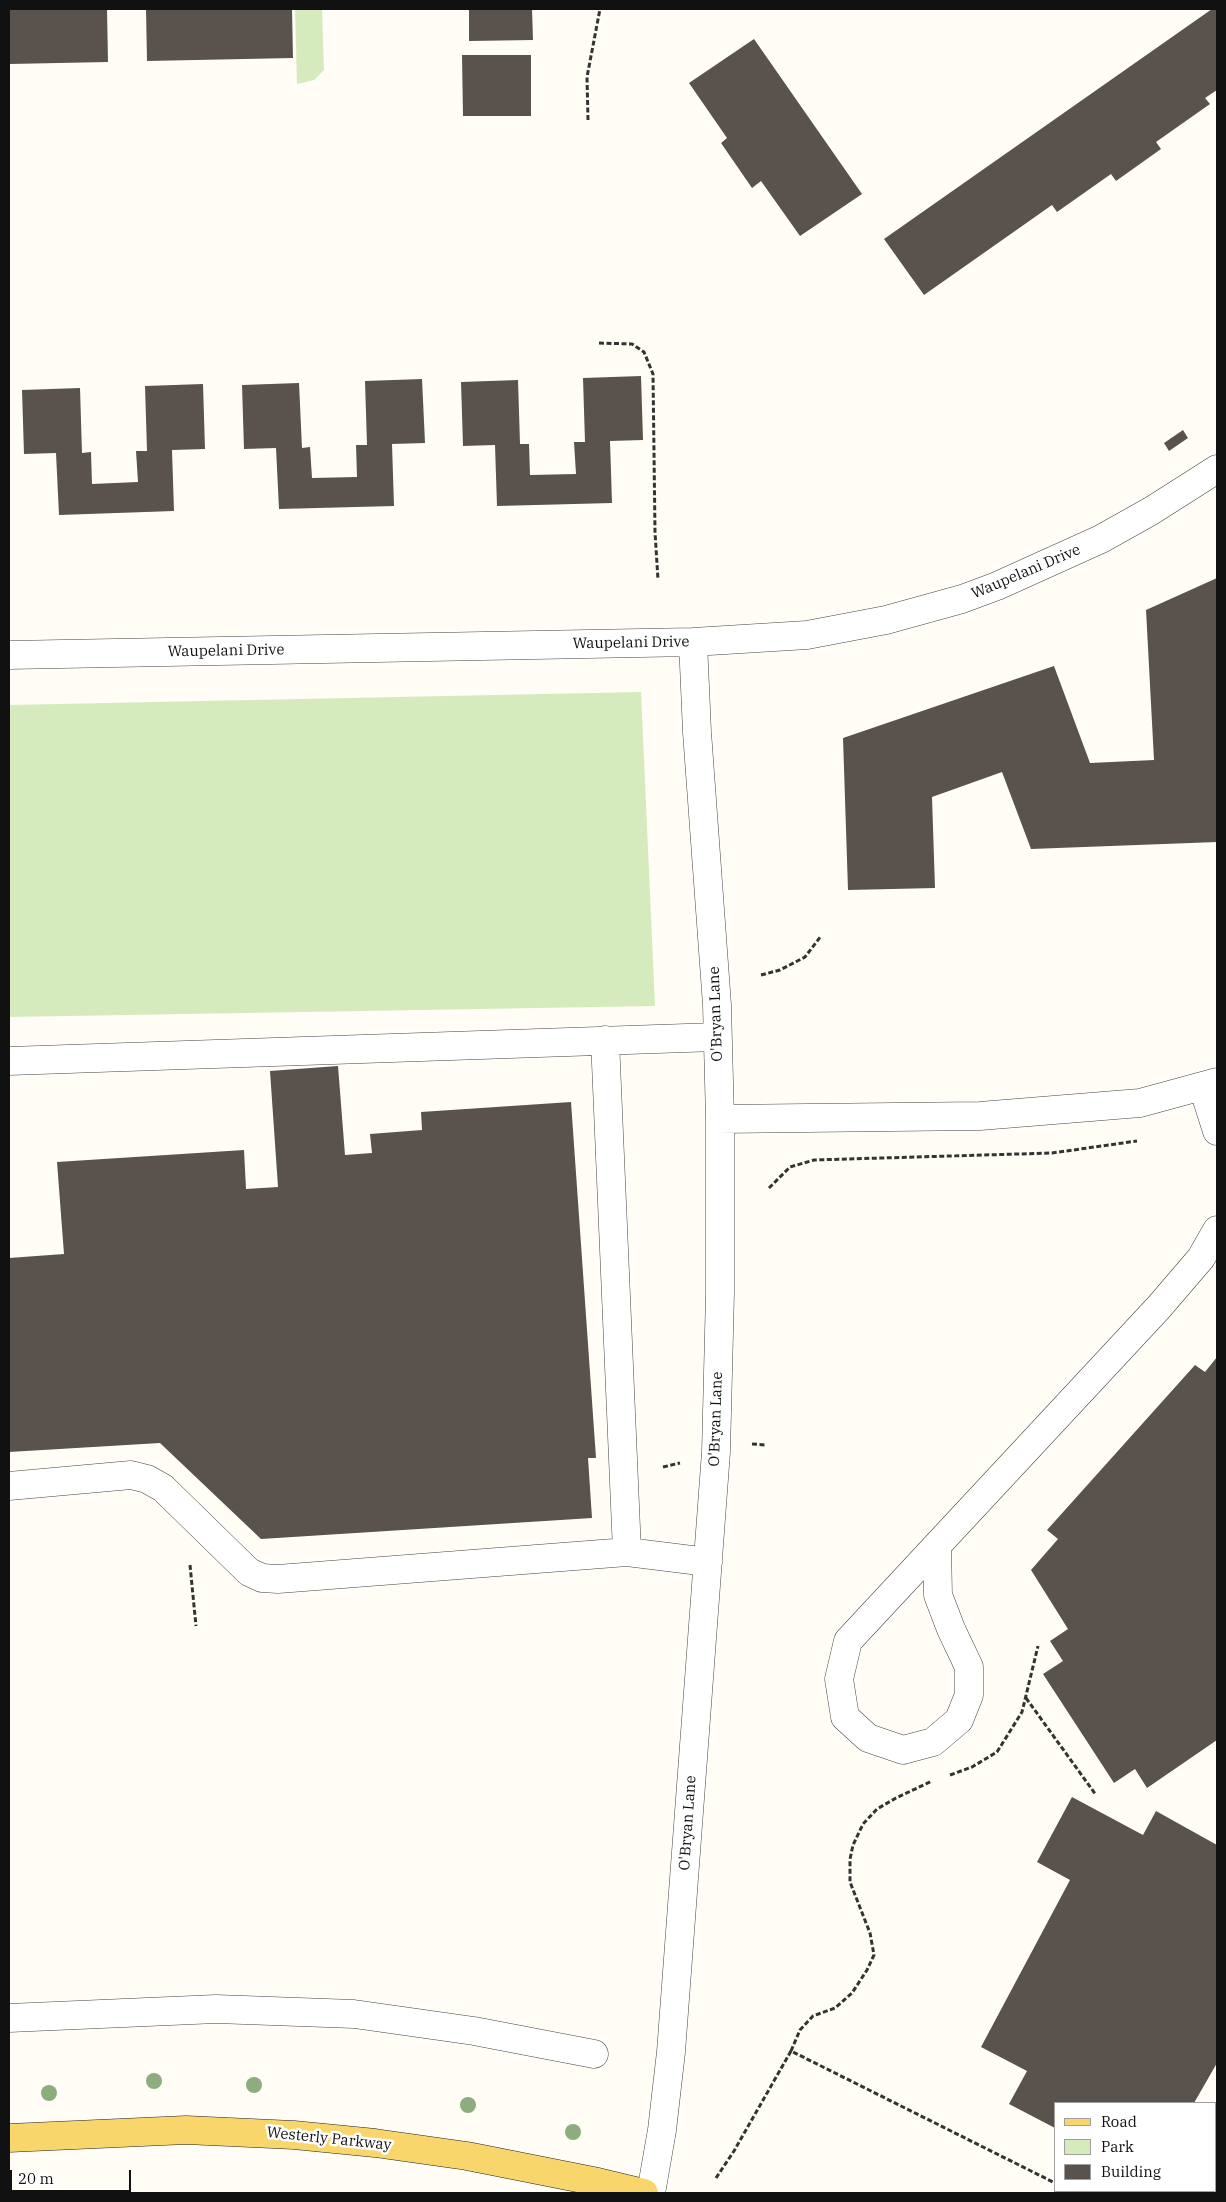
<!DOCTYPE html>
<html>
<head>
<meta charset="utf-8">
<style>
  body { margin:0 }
  #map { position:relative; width:1226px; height:2202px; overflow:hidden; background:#fffdf5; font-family:"IBM Plex Serif",serif }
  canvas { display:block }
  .frame { position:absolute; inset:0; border:10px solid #111; pointer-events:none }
  .legend { position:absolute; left:1054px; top:2102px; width:162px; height:90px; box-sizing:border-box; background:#fff; border:1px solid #a0a0a0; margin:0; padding:6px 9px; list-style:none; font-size:15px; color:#111 }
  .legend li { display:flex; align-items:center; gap:10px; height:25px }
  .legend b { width:25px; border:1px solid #a0a0a0 }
  .scale { position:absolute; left:10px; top:2170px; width:121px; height:22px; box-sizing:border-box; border:2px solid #111; border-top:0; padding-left:6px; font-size:15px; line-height:18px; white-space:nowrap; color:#111; -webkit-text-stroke:4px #fff; paint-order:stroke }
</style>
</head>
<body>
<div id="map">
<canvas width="1226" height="2202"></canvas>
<div class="frame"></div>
<ul class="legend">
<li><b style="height:6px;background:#f9d66b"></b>Road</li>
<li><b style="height:14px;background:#d5ebbd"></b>Park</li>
<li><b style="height:14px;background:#5a524d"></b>Building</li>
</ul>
<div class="scale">20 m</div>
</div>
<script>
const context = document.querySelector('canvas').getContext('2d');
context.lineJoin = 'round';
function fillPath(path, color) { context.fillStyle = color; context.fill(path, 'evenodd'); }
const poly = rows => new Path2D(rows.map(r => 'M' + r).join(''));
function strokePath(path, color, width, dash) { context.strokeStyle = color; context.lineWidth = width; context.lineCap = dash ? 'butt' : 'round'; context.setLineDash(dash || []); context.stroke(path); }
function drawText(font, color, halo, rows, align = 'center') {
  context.font = font + ' "IBM Plex Serif",serif'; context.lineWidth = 5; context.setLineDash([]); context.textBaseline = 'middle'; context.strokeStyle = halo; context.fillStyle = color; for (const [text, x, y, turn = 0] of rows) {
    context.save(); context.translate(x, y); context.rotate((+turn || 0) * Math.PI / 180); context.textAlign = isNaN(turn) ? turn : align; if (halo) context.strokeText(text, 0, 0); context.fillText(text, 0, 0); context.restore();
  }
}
const green = poly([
  [295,9,322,9,324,70,314,80,297,84],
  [641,692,655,1006,9,1017,9,705]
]);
const building = poly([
  [9,9,107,9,108,62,9,64],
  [146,9,292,9,293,58,147,61],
  [469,9,532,9,533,40,469,41],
  [1212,9,1217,9,1217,90,1205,98,1210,104,1156,142,1161,149,1116,181,1111,174,1057,212,1052,205,924,295,884,239],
  [754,39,862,194,800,236,761,181,752,188,721,143,727,138,689,83],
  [462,55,531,55,531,116,463,116],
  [641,376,643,440,610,441,612,503,497,506,495,445,463,446,461,382,518,380,520,444,529,444,530,475,576,474,574,442,585,442,583,378],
  [422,379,425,443,392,444,394,506,279,509,276,448,244,449,242,385,299,383,302,448,310,447,312,478,357,477,356,445,367,445,365,381],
  [203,384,205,449,172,450,174,511,59,515,56,453,24,454,22,390,80,388,82,453,91,452,92,484,138,482,136,451,147,451,145,386],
  [1183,430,1188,438,1169,451,1164,443],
  [1217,578,1217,842,1031,849,1002,772,932,797,935,888,848,890,843,738,1054,666,1090,763,1154,760,1146,610],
  [338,1066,345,1155,372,1153,370,1134,422,1130,421,1112,571,1102,596,1458,588,1458,592,1518,261,1539,160,1443,9,1452,9,1258,64,1254,57,1162,244,1150,246,1189,278,1187,270,1071],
  [1217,1357,1217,1740,1147,1788,1135,1769,1114,1783,1043,1674,1063,1661,1050,1641,1068,1629,1031,1570,1058,1539,1047,1530,1195,1365,1205,1372],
  [1072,1797,1143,1835,1156,1811,1217,1845,1217,2063,1194,2103,1055,2103,1055,2128,1009,2104,1027,2071,981,2047,1070,1880,1037,1862]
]);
const path = poly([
  [588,120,587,77,600,9],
  [599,343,632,344,644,352,653,374,655,532,658,580],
  [761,975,780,970,805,957,821,936],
  [769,1188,790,1167,814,1160,1052,1153,1137,1141],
  [752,1444,766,1445],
  [663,1467,680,1463],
  [190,1565,196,1626],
  [1026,1698,1096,1795],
  [950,1775,972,1767,997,1752,1022,1712,1038,1646],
  [791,2051,800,2030,813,2016,835,2008,852,1993,867,1970,874,1955,870,1933,850,1882,850,1859,853,1845,863,1824,877,1809,896,1798,932,1781],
  [716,2178,734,2151,791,2051,1055,2183],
  [1072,2191,1077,2193]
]);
const minor = poly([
  [9,655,693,642,807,635,886,620,962,599,997,586,1101,539,1151,511,1217,469],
  [605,1040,627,1552],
  [9,1061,716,1037],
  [1203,1087,1217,1131],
  [720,1119,980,1116,1140,1103,1217,1082],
  [9,1486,131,1475,147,1479,163,1488,249,1572,262,1578,278,1579,627,1552,708,1562],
  [937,1546,938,1595,951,1629,969,1667,969,1695,959,1720,933,1742,903,1750,868,1738,845,1717,839,1679,848,1641,1159,1307,1201,1258,1217,1230],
  [9,2018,216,2009,354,2014,474,2031,594,2054],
  [651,2193,662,2130,671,2052,716,1452,720,1293,720,1119,717,1005,697,732,693,642]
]);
const major = poly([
  [9,2138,186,2130,294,2135,375,2143,467,2156,598,2182,644,2193]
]);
const trees = [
  [154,2081],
  [254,2085],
  [49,2093],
  [468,2105],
  [573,2132]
];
const streetNames = [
  ["Waupelani Drive",1026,572,-23],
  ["Waupelani Drive",631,643,-1],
  ["Waupelani Drive",226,651,-1],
  ["O'Bryan Lane",716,1014,-92],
  ["O'Bryan Lane",716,1419,-88],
  ["O'Bryan Lane",688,1823,-86],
  ["Westerly Parkway",329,2139,6]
];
fillPath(green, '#d5ebbd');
fillPath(building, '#5a524d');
strokePath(minor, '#444', 29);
strokePath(major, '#222', 29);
strokePath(path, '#333', 3, [5, 2.5]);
strokePath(minor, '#fff', 28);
strokePath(major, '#f9d66b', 28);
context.fillStyle = '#8dad7f';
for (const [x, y] of trees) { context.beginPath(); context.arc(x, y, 8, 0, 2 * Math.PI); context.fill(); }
drawText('15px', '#111', '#fff', streetNames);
</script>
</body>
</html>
